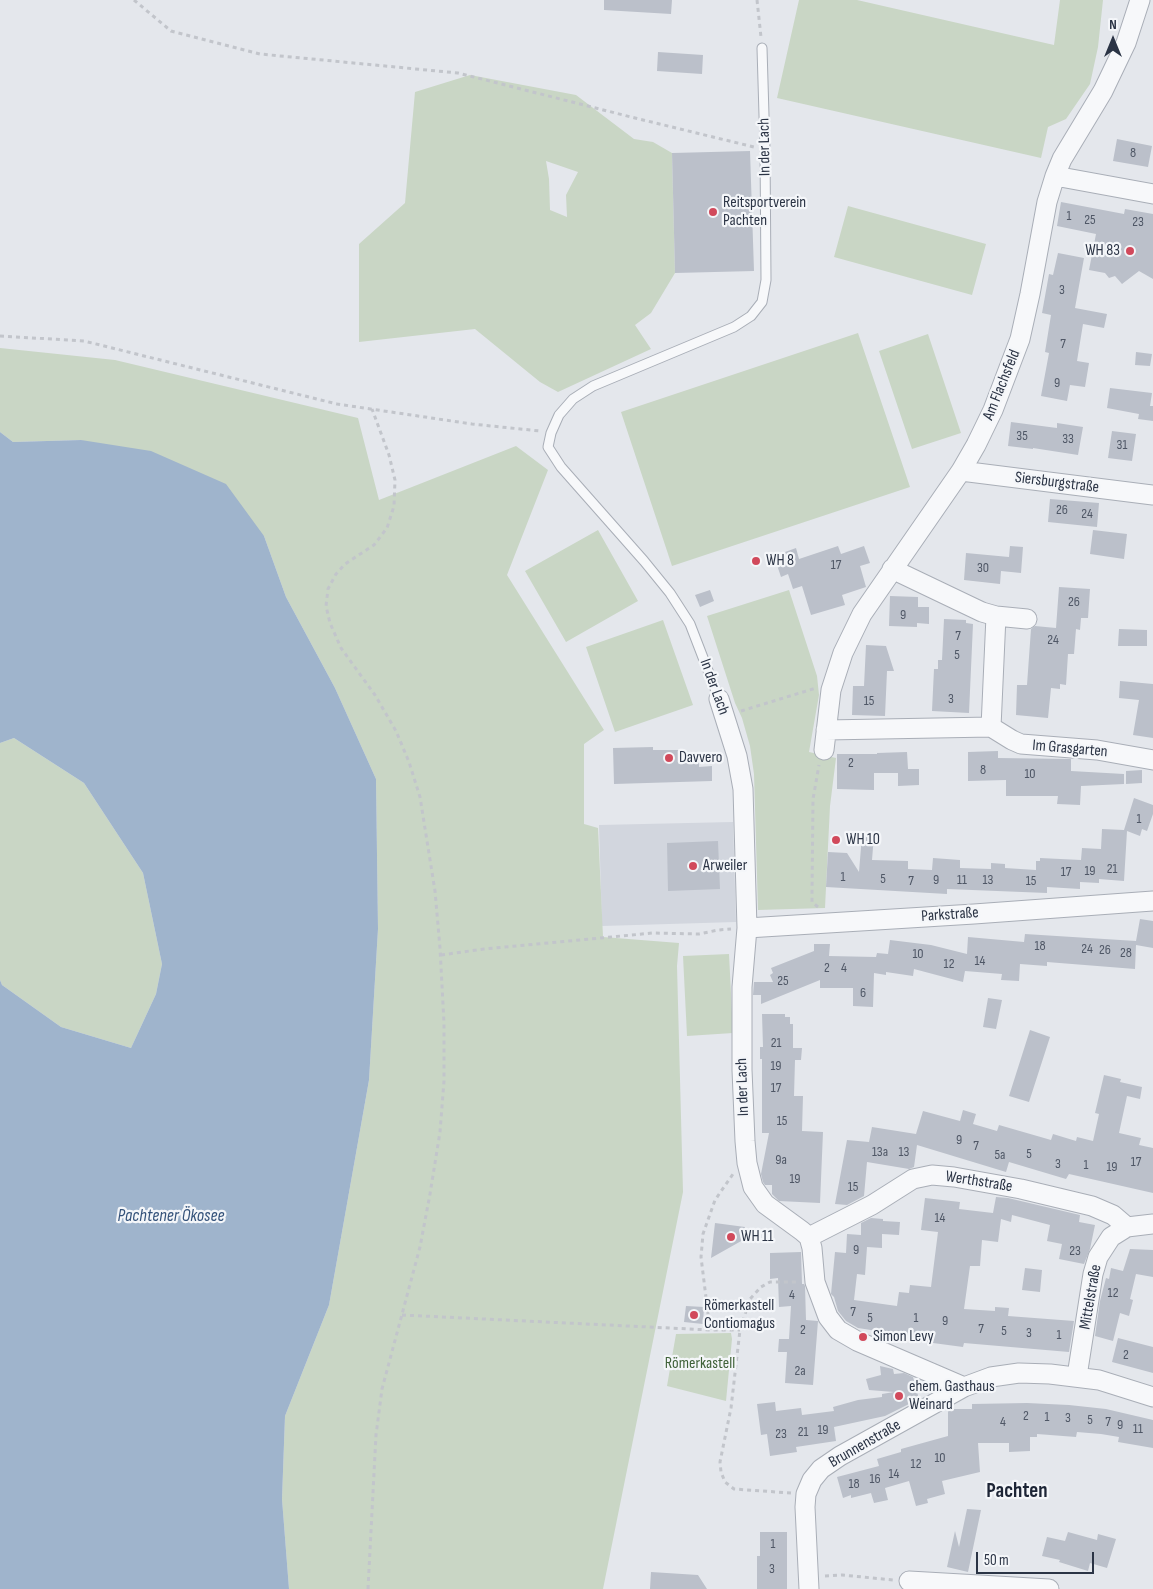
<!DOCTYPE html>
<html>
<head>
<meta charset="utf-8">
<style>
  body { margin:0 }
  #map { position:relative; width:1153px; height:1589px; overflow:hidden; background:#e4e7ec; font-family:"Sofia Sans Condensed",sans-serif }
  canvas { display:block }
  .north { position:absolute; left:1088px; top:15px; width:50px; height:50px; -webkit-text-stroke:4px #f4f6f9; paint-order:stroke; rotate:0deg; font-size:14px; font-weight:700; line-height:20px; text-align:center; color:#2b3445 }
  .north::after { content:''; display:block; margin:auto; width:18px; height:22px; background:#2b3445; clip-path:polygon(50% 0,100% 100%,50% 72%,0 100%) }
  .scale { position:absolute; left:976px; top:1552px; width:118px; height:22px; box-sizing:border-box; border:2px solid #2b3445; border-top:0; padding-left:6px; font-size:15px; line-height:18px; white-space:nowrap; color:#2b3445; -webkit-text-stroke:4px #f4f6f9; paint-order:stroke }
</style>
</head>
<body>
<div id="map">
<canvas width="1153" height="1589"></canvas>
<div class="north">N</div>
<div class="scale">50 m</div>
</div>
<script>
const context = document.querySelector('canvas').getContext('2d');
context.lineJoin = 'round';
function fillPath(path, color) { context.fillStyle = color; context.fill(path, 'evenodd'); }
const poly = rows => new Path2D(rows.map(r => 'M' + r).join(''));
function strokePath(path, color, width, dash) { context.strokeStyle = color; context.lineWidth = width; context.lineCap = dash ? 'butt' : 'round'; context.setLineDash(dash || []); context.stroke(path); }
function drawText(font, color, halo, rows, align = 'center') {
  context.font = font + ' "Sofia Sans Condensed",sans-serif'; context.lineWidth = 4.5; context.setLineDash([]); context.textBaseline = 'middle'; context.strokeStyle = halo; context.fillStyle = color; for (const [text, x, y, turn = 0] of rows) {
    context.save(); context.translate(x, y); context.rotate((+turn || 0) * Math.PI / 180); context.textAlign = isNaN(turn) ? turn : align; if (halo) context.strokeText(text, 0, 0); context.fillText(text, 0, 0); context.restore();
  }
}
const built = poly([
  [733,822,736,922,602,926,599,825]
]);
const green = poly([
  [799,0,857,0,1054,45,1060,0,1103,0,1098,47,1090,84,1066,119,1048,127,1041,158,777,98],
  [470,75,576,95,634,139,653,142,672,153,675,273,651,313,635,325,651,349,558,392,540,382,475,329,359,342,359,244,405,203,415,92],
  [546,161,578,172,566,195,567,217,550,210,549,179],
  [848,206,986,244,972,295,834,257],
  [858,333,910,487,672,566,621,412],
  [928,334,961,433,912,449,879,351],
  [0,348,115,360,358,418,379,500,516,446,548,470,507,575,604,730,584,744,584,824,598,828,603,937,679,943,677,966,683,1192,603,1589,289,1589,282,1499,285,1416,329,1305,369,1080,378,929,376,779,335,688,286,597,264,536,81,440,13,442,0,432],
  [598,530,638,601,566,642,525,571],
  [789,590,817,676,819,695,809,752,836,758,830,806,825,908,758,910,754,774,750,746,742,718,735,703,707,616],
  [663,620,693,705,615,732,586,647],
  [14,738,84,783,143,873,162,964,156,994,131,1048,61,1027,2,985,0,980,0,743],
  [729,954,733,1033,687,1036,683,956],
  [731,1333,732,1339,726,1401,667,1386,676,1334]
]);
const water = poly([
  [0,432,13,442,81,440,151,451,226,484,264,536,286,597,335,688,376,779,378,929,369,1080,329,1305,285,1416,282,1499,289,1589,0,1589,0,980,2,985,61,1027,131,1048,156,994,162,964,143,873,84,783,14,738,0,743]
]);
const building = poly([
  [604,0,672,0,671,14,604,10],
  [658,52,703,55,702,74,657,71],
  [1117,139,1152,146,1148,167,1113,161],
  [750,151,754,271,675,273,672,153],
  [1061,202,1124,214,1125,209,1153,214,1153,279,1139,271,1122,284,1115,276,1109,278,1105,273,1089,270,1096,234,1057,226],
  [1058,253,1084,258,1075,308,1107,314,1104,328,1083,324,1077,361,1089,363,1085,387,1070,385,1067,401,1041,396,1049,353,1045,352,1051,315,1042,313,1049,274,1053,275],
  [1136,352,1152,354,1150,366,1135,365],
  [1110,388,1152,393,1150,406,1153,406,1153,421,1138,419,1139,414,1107,408],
  [1011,422,1057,428,1057,423,1083,427,1078,455,1033,448,1033,449,1008,446],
  [1112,431,1136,434,1132,461,1108,458],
  [1050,499,1099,503,1097,527,1048,522],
  [1093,530,1127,534,1124,559,1090,554],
  [838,546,841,554,864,546,870,563,860,566,866,587,842,595,845,605,811,615,802,586,793,589,788,574,781,577,774,556,796,548,799,559],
  [1010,546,1023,547,1021,573,1001,571,1000,584,964,580,966,553,1009,557],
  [1059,587,1090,589,1088,618,1081,618,1080,630,1076,629,1074,654,1068,654,1066,685,1060,684,1060,689,1051,688,1048,718,1016,715,1017,685,1027,685,1031,629,1035,626,1056,628],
  [710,590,714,601,700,607,695,595],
  [890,596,918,597,918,607,929,607,929,624,917,623,917,627,889,626],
  [944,619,966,620,966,623,973,624,969,713,932,711,934,669,938,669,938,660,942,660],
  [1119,629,1147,630,1147,646,1118,646],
  [866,645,886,646,894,671,887,671,885,716,852,715,853,686,864,686],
  [1120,681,1153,684,1153,738,1133,735,1139,700,1119,698],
  [653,747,653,750,683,750,683,763,699,762,699,767,712,766,712,781,614,784,613,748],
  [998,751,998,758,1071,759,1071,771,1124,774,1124,784,1081,786,1080,805,1057,804,1058,796,1006,796,1006,780,968,781,968,752],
  [907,752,908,769,919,769,919,785,898,786,898,773,874,773,874,790,837,789,837,754,877,754,877,753],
  [1142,770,1142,783,1126,784,1126,771],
  [1134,798,1153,805,1153,814,1147,831,1142,829,1140,836,1127,831,1124,881,1099,879,1099,883,1080,882,1080,889,1047,887,1047,893,947,889,947,894,826,887,828,852,847,853,859,872,862,835,874,835,872,860,908,861,908,869,932,870,933,858,960,860,960,868,991,869,991,863,1005,864,1005,868,1036,870,1036,861,1040,861,1040,858,1081,860,1082,848,1101,849,1102,829,1124,830],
  [718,841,720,889,668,891,667,843],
  [1140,919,1153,921,1153,948,1136,945,1135,969,1047,962,1047,966,1020,964,1019,981,1001,980,1002,974,965,971,963,982,914,969,913,976,886,972,886,975,874,973,873,1007,853,1006,853,988,820,988,820,980,761,1004,761,995,753,995,754,982,773,982,770,975,773,973,771,968,814,951,814,944,830,944,829,956,876,957,877,953,888,954,890,940,931,945,967,954,968,937,1024,942,1025,934,1136,941],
  [988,998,1002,1000,996,1029,983,1027],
  [762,1014,785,1014,785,1017,790,1017,790,1024,793,1024,793,1048,802,1048,801,1060,795,1060,794,1096,803,1096,802,1131,823,1132,820,1203,779,1201,772,1194,772,1185,765,1185,763,1182,761,1174,769,1133,762,1133,762,1059,760,1059,760,1047,763,1047],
  [1030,1030,1050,1037,1029,1102,1009,1096],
  [1104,1075,1121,1079,1120,1082,1142,1087,1140,1099,1127,1096,1119,1133,1141,1138,1139,1145,1153,1148,1153,1193,1069,1174,1066,1179,1009,1162,1006,1172,917,1145,914,1167,909,1169,867,1162,864,1196,847,1205,835,1204,847,1140,869,1142,872,1127,916,1134,923,1111,960,1121,963,1110,976,1114,973,1124,997,1131,999,1125,1051,1140,1053,1134,1076,1141,1077,1137,1093,1141,1099,1114,1095,1113],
  [996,1197,1008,1198,1080,1215,1079,1222,1095,1225,1090,1249,1084,1264,1059,1259,1062,1244,1047,1241,1050,1225,1012,1215,1011,1222,1001,1219,998,1242,982,1240,980,1266,970,1266,964,1309,995,1311,995,1307,1009,1308,1008,1316,1074,1321,1069,1352,964,1343,963,1347,903,1339,903,1335,858,1328,846,1321,838,1311,834,1297,831,1294,835,1252,846,1253,847,1234,861,1235,861,1223,871,1218,883,1219,883,1221,900,1222,899,1235,882,1234,882,1248,867,1247,865,1275,857,1274,854,1300,897,1306,899,1292,909,1293,910,1285,931,1287,938,1232,921,1230,925,1198,960,1202,959,1209,993,1213],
  [715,1223,745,1227,743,1240,711,1258],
  [1130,1249,1153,1250,1153,1277,1136,1274,1130,1299,1133,1300,1129,1316,1120,1313,1113,1341,1095,1336,1100,1301,1106,1278,1109,1279,1111,1268,1123,1271],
  [801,1252,802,1284,804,1284,805,1286,806,1320,818,1321,813,1385,785,1383,787,1352,778,1352,779,1339,789,1339,791,1306,779,1307,778,1278,770,1279,770,1253],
  [1025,1268,1042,1270,1040,1292,1022,1290],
  [686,1306,704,1307,703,1324,684,1322],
  [1118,1338,1153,1347,1153,1373,1112,1362],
  [880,1366,893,1369,894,1374,904,1373,913,1377,919,1399,885,1416,834,1427,836,1441,796,1447,797,1452,770,1456,767,1434,761,1435,757,1404,775,1402,776,1411,801,1408,802,1415,834,1411,833,1407,858,1400,882,1397,882,1394,894,1392,869,1390,866,1379,881,1375],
  [1027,1403,1069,1405,1106,1409,1153,1420,1153,1448,1118,1442,1119,1437,1101,1434,1077,1432,1076,1437,1037,1434,1037,1437,1030,1437,1030,1451,1009,1452,1009,1443,978,1443,980,1472,942,1481,945,1494,927,1499,928,1503,916,1506,909,1481,885,1488,888,1500,874,1503,871,1493,851,1498,851,1495,843,1498,837,1477,879,1466,877,1459,901,1452,901,1449,948,1436,948,1409,972,1409,972,1404],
  [967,1509,981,1510,968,1572,947,1567,955,1531,959,1547],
  [760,1532,787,1532,787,1589,757,1589,757,1556,760,1556],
  [1068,1532,1097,1540,1098,1534,1116,1539,1107,1568,1090,1563,1088,1571,1059,1562,1060,1560,1042,1556,1047,1537,1065,1541],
  [651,1572,698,1575,707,1589,650,1589]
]);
const path = poly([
  [134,0,171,31,260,54,458,73,635,118,754,147],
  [757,0,761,37],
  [0,336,84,341,337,404,472,424,540,431],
  [741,711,816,688],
  [818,907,812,902,812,894,813,799,819,765],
  [441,955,484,949,653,933,699,934,718,930,731,929],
  [402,1315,710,1330,740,1330],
  [710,1330,701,1257,703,1234,715,1200,733,1174],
  [791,1493,734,1489,725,1482,721,1472,720,1462,731,1408,740,1330,750,1299,761,1287,770,1282,799,1282],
  [825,1576,842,1575,893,1580],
  [368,1589,376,1435,382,1389,420,1247,430,1194,440,1132,444,1081,444,1023,440,948,435,891,420,797,409,762,396,731,375,695,341,648,330,623,326,606,328,589,336,574,345,564,374,545,387,528,394,506,395,480,389,455,372,409]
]);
const service = poly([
  [719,699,690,624,670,593,644,561,561,467,548,447,551,433,559,415,573,399,593,386,734,327,751,316,762,302,766,280,765,149,762,48]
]);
const minor = poly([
  [1055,176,1153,194],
  [961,471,1153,495],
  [892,569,982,612,996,616,1027,619],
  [719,699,737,756,743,789,747,928,742,987,742,1070,745,1141,747,1163,753,1187,765,1204,802,1231,809,1237,812,1248,815,1282,828,1317,838,1330,857,1341,964,1387],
  [991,727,996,616],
  [826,730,991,727,1012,740,1021,744,1097,750,1153,760],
  [824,750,831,690,843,653,862,614,961,471,976,445,993,410,1020,339,1030,294,1047,202,1055,176,1062,159,1103,91,1126,43,1140,0],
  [747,928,974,914,1153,901],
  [809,1237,872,1205,913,1179,932,1175,954,1177,1021,1189,1092,1206,1113,1215,1127,1227],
  [1077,1376,1093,1274,1098,1257,1111,1237,1127,1227,1153,1224],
  [909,1581,1049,1589],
  [809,1589,805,1507,806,1494,812,1480,821,1469,840,1456,964,1387,991,1377,1019,1373,1050,1374,1099,1380,1153,1397]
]);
const markers = [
  [713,212,5,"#d1495b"],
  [1130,251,5,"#d1495b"],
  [756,561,5,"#d1495b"],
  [669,758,5,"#d1495b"],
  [836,840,5,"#d1495b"],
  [693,866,5,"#d1495b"],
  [731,1237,5,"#d1495b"],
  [694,1315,5,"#d1495b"],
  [863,1337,5,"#d1495b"],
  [899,1396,5,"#d1495b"]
];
const numberNames = [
  ["8",1133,153],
  ["1",1069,216],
  ["25",1090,220],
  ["23",1138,222],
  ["3",1062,290],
  ["7",1063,344],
  ["9",1057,383],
  ["35",1022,436],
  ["33",1068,439],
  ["31",1122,445],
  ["26",1062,510],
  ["24",1087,514],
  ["17",836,565],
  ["30",983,568],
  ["26",1074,602],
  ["9",903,615],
  ["7",958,636],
  ["24",1053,640],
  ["5",957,655],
  ["3",951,699],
  ["15",869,701],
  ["2",851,763],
  ["8",983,770],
  ["10",1030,774],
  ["1",1139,819],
  ["21",1112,869],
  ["19",1090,871],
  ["17",1066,872],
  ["1",843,877],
  ["5",883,879],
  ["9",936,880],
  ["11",962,880],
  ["13",988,880],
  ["7",911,881],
  ["15",1031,881],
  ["18",1040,946],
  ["24",1087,949],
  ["26",1105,950],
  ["28",1126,953],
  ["10",918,954],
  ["14",980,961],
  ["12",949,964],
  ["2",827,968],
  ["4",844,968],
  ["25",783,981],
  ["6",863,993],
  ["21",776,1043],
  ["19",776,1066],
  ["17",776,1088],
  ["15",782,1121],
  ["9",959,1140],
  ["7",976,1146],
  ["13a",880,1152],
  ["13",904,1152],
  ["5",1029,1154],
  ["5a",1000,1155],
  ["9a",781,1160],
  ["17",1136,1162],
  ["3",1058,1164],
  ["1",1086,1165],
  ["19",1112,1167],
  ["19",795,1179],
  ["15",853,1187],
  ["14",940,1218],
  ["9",856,1250],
  ["23",1075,1251],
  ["12",1113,1293],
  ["4",792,1295],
  ["7",853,1312],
  ["5",870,1318],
  ["1",916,1318],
  ["9",945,1321],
  ["7",981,1329],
  ["2",803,1330],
  ["5",1004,1331],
  ["3",1029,1333],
  ["1",1059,1335],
  ["2",1126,1355],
  ["2a",800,1371],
  ["2",1026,1416],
  ["1",1047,1417],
  ["3",1068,1418],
  ["5",1090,1420],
  ["4",1003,1422],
  ["7",1108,1422],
  ["9",1120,1425],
  ["11",1138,1429],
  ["19",823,1430],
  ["21",803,1432],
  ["23",781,1434],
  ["10",940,1458],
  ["12",916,1464],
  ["14",894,1474],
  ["16",875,1479],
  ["18",854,1484],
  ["1",773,1544],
  ["3",772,1569]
];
const streetNames = [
  ["In der Lach",765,147,-91],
  ["Am Flachsfeld",1002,385,-68],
  ["Siersburgstraße",1057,483,7],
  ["In der Lach",714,687,70],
  ["Im Grasgarten",1070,749,5],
  ["Parkstraße",950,915,-4],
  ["In der Lach",743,1087,-92],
  ["Werthstraße",979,1182,9],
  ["Mittelstraße",1091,1297,-80],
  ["Brunnenstraße",865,1444,-30]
];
const poiNames = [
  ["Reitsportverein",723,203],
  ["Pachten",723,221],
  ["WH 83",1120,251,"right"],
  ["WH 8",766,561],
  ["Davvero",679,758],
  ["WH 10",846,840],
  ["Arweiler",703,866],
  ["WH 11",741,1237],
  ["Römerkastell",704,1306],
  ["Contiomagus",704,1324],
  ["Simon Levy",873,1337],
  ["ehem. Gasthaus",909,1387],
  ["Weinard",909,1405]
];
const parkNames = [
  ["Römerkastell",700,1364]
];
const waterNames = [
  ["Pachtener Ökosee",171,1216]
];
const districtNames = [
  ["Pachten",1017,1492]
];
fillPath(built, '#d2d6de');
fillPath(green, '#c9d6c5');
fillPath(water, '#9fb4cc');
fillPath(building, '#bbc0ca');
strokePath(service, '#a9aeb7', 11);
strokePath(minor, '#a9aeb7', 21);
strokePath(path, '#c2c5cb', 3, [4, 4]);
strokePath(service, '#f7f8fa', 9);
strokePath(minor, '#f7f8fa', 19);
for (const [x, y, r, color] of markers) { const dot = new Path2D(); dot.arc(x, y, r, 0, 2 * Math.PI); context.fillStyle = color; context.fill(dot); strokePath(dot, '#f4f6f9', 2); }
drawText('14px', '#4f5766', null, numberNames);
drawText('16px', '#2b3445', '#f4f6f9', streetNames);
drawText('16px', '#2b3445', '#f4f6f9', poiNames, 'left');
drawText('16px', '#3f6138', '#f4f6f9', parkNames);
drawText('italic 18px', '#34527a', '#f4f6f9', waterNames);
drawText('bold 21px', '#1d2536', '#f4f6f9', districtNames);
</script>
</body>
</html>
